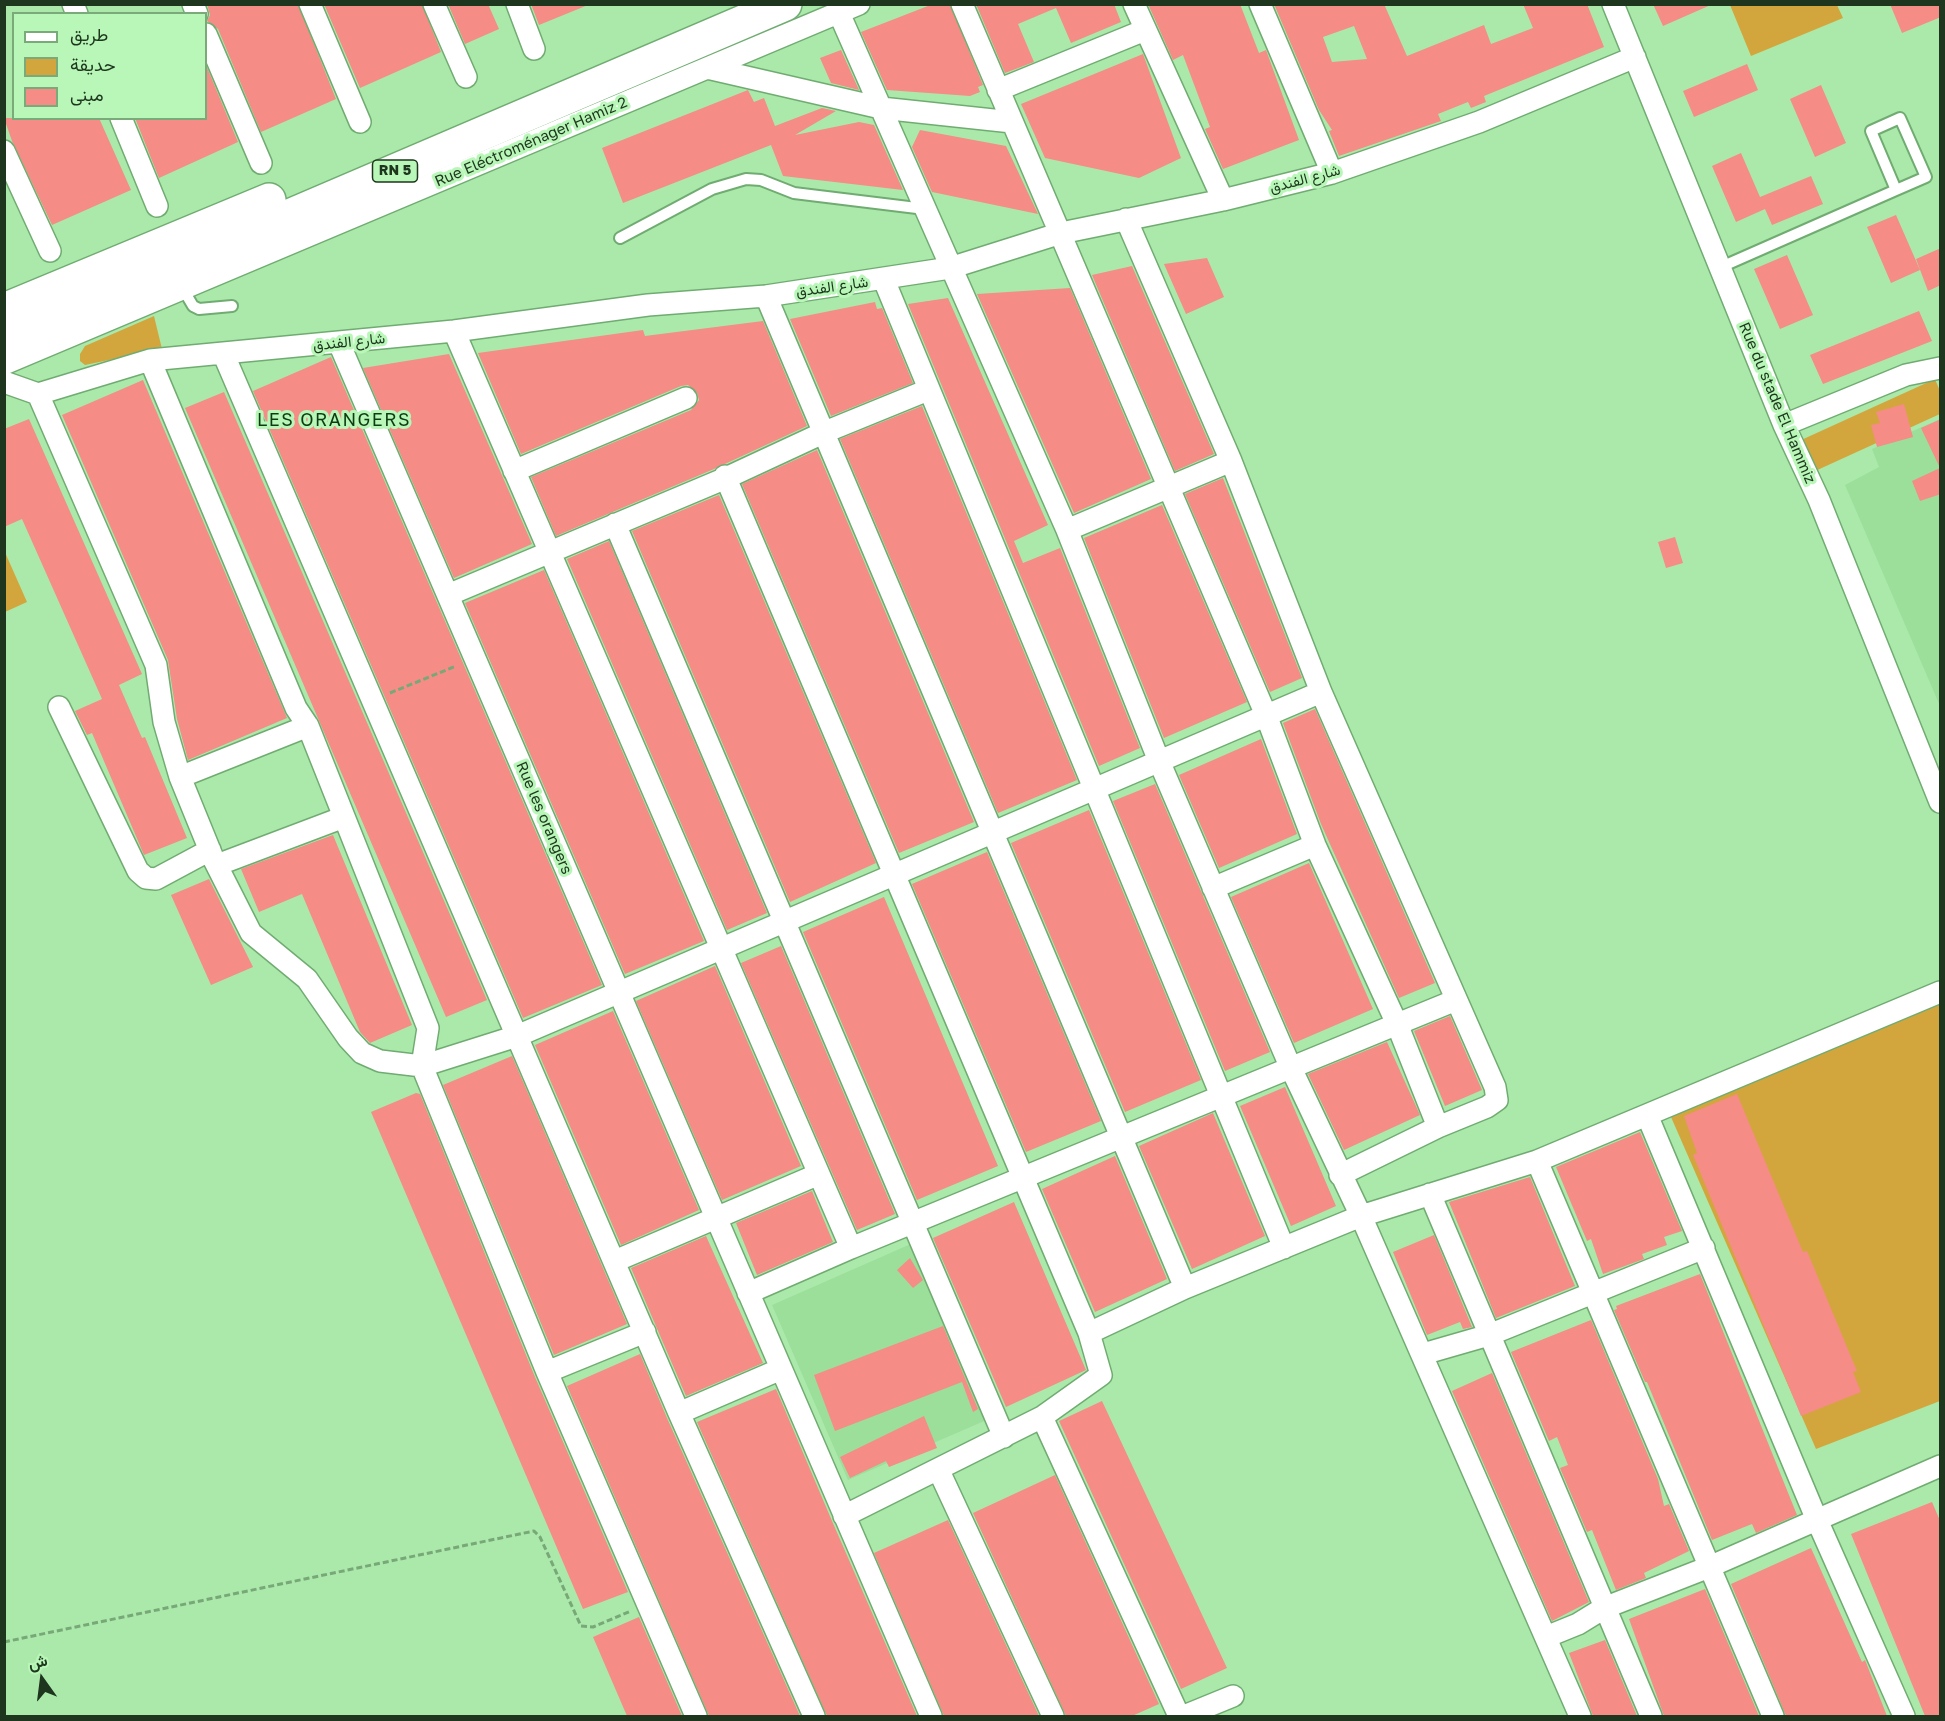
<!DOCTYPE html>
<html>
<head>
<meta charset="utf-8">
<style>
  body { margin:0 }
  #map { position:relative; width:1945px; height:1721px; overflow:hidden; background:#abe9ab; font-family:"Golos Text",Vazirmatn,sans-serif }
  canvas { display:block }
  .frame { position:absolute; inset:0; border:6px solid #1e361e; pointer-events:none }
  .legend { position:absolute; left:12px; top:12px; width:195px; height:108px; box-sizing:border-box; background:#b8f7b8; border:2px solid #7aaa7a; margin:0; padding:8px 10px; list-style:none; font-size:18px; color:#1e361e }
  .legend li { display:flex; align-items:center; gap:12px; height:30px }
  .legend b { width:30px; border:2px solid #7aaa7a }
  .north { position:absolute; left:12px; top:1649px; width:60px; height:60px; -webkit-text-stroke:4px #b8f7b8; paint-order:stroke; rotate:346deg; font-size:16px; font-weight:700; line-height:24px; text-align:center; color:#1e361e }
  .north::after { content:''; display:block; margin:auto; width:21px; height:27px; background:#1e361e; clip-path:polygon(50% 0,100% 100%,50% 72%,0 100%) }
</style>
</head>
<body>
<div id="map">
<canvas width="1945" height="1721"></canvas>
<div class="frame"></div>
<ul class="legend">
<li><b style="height:8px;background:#fff"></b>طريق</li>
<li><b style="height:16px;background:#d3a63d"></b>حديقة</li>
<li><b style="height:16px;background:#f58c85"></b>مبنى</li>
</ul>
<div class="north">ش</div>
</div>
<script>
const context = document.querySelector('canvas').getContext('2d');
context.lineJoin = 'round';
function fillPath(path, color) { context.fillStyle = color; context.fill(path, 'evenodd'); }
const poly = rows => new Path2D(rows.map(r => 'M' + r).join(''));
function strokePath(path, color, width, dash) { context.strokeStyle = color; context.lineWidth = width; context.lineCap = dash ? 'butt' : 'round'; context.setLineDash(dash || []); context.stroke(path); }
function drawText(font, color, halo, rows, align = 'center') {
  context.font = font + ' "Golos Text",Vazirmatn,sans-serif'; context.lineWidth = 6; context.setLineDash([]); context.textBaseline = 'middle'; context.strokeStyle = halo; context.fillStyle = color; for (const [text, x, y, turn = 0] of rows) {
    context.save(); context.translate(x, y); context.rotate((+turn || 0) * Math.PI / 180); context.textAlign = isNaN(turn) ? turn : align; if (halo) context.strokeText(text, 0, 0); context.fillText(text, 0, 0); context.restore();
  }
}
const built = poly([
  [1940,419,1940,706,1845,485,1879,467,1872,449],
  [913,1243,989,1419,848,1480,772,1305]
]);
const green = poly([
  [1730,5,1837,5,1843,18,1751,56],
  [154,316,162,349,85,365,80,361,80,354,85,346],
  [1935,379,1940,391,1940,414,1813,472,1799,441],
  [4,550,27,602,5,612,4,612],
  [1940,1003,1940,1401,1816,1449,1671,1117]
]);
const building = poly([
  [207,4,298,4,336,99,261,132,218,29,207,21,210,15],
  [324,4,422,4,441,52,360,88],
  [448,4,488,4,499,29,465,44],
  [531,4,588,4,588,5,539,25],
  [933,4,950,4,983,85,978,87,980,92,970,96,887,90,861,32],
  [976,4,1114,4,1121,22,1071,43,1056,8,1018,24,1034,62,1005,73],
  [1148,4,1240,4,1259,53,1266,50,1299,140,1223,169,1205,129,1210,127,1183,55,1173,60],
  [1274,4,1384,4,1407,56,1484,25,1491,44,1533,28,1523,4,1587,4,1604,47,1484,96,1486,102,1471,108,1468,102,1438,114,1441,121,1339,156,1329,131,1332,130,1319,110],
  [1354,26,1367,59,1332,62,1323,37],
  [1653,4,1713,4,1663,26],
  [1890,4,1941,4,1941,17,1902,33],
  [841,50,859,90,831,83,820,58],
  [1143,54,1181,158,1139,178,1045,158,1021,104],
  [1747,64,1758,90,1694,117,1683,91],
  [206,65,238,142,159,178,135,118,206,118],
  [1821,85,1846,143,1815,157,1790,99],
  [748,90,754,102,764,98,775,126,822,108,836,111,795,135,859,122,874,125,903,190,783,176,771,145,623,203,602,148],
  [4,118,99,118,131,190,52,225,12,141],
  [920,130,1006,146,1038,214,932,192,912,147],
  [1741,153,1760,197,1811,176,1823,204,1772,225,1765,209,1736,222,1712,166],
  [1896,215,1920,270,1891,283,1867,227],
  [1941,248,1941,285,1928,291,1916,259],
  [1787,255,1813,315,1780,329,1754,269],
  [1207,258,1224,297,1186,314,1164,264],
  [1132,266,1214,454,1175,471,1092,275],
  [1070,288,1151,479,1074,513,977,294],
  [948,298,1048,525,1014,541,1023,563,1060,548,1140,748,1099,766,908,304],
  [875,302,877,309,882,308,913,383,831,416,790,319],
  [1919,311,1932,341,1823,384,1810,355],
  [763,321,807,426,714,469,556,536,531,477,691,410,699,400,697,393,688,385,681,386,521,454,478,353,643,330,645,336],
  [449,354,532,544,454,578,363,368],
  [331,357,602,985,523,1018,253,391],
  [143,380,287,718,188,760,177,719,168,660,62,415],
  [224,392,487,1000,446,1017,185,408],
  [1904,404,1913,437,1877,447,1871,425,1880,423,1876,412],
  [922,406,1077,780,998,813,840,439],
  [29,419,142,674,119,685,142,738,145,737,187,838,144,855,92,733,87,735,75,711,102,699,22,519,4,527,4,429],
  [1941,419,1941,494,1920,501,1912,481,1940,468,1921,428],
  [817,450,974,822,899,853,742,484],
  [1223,478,1302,678,1270,692,1185,494],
  [719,495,876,863,790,902,632,531],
  [1162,505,1247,702,1164,738,1084,538],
  [1675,537,1683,563,1666,568,1658,542],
  [609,541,767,913,727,930,567,559],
  [544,570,704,941,625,974,465,603],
  [1315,709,1435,983,1399,998,1321,824,1283,723],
  [1261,739,1297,834,1219,868,1179,775],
  [1155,784,1270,1052,1225,1071,1113,801],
  [1089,810,1201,1080,1125,1112,1011,843],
  [333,835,412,1025,370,1043,360,1032,302,894,259,912,241,869],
  [987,852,1101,1121,1026,1152,912,884],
  [1309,863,1373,1009,1294,1043,1231,897],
  [209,879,253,967,211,985,171,895],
  [884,897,998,1166,917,1200,803,932],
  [781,946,895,1214,857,1230,741,963],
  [715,966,801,1166,722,1200,636,1001],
  [613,1011,699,1210,621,1245,535,1045],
  [1450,1016,1482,1090,1445,1106,1414,1031],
  [1387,1042,1420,1115,1344,1150,1308,1074],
  [512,1056,627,1324,554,1355,443,1085],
  [1285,1087,1336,1206,1291,1226,1240,1106],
  [416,1093,420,1094,535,1377,628,1592,583,1609,371,1112],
  [1737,1094,1803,1252,1807,1251,1857,1371,1853,1372,1861,1392,1801,1416,1693,1155,1697,1153,1684,1116],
  [1213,1113,1265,1236,1192,1269,1139,1146],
  [1640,1132,1682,1231,1664,1237,1667,1245,1642,1254,1644,1259,1603,1274,1591,1239,1587,1241,1556,1167],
  [1115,1156,1167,1279,1095,1312,1042,1189],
  [1530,1177,1575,1286,1496,1318,1449,1202],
  [812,1191,833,1242,757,1275,736,1223],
  [1014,1202,1086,1370,1006,1407,933,1238],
  [1434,1235,1472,1327,1463,1329,1460,1322,1427,1335,1393,1252],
  [706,1236,763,1363,686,1396,631,1268],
  [910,1258,923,1280,913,1288,897,1270],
  [1700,1274,1797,1515,1756,1533,1752,1524,1712,1540,1647,1382,1645,1382,1614,1310,1617,1309,1616,1306],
  [1591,1320,1658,1479,1664,1506,1669,1504,1689,1551,1644,1573,1646,1578,1616,1590,1592,1530,1587,1532,1560,1468,1568,1465,1557,1437,1549,1441,1511,1352],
  [943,1326,978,1409,973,1412,962,1382,835,1431,814,1375],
  [640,1354,667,1418,800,1716,709,1716,567,1386],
  [1492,1373,1589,1602,1552,1621,1452,1391],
  [776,1389,832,1521,917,1716,827,1716,697,1422],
  [1102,1401,1227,1668,1181,1689,1059,1421],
  [924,1416,937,1448,889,1467,886,1461,850,1478,840,1457],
  [1055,1475,1159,1704,1132,1716,1066,1716,973,1513],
  [1932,1502,1941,1523,1941,1716,1925,1716,1851,1534],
  [948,1520,1039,1716,944,1716,874,1553],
  [1811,1548,1862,1662,1865,1660,1887,1716,1786,1716,1731,1584],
  [1705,1589,1759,1716,1664,1716,1629,1619],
  [639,1617,682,1716,627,1716,593,1637],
  [1605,1640,1637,1716,1593,1716,1569,1653]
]);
const path = poly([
  [390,693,456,666],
  [4,1642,534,1531,540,1537,581,1626,593,1627,631,1611]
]);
const service = poly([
  [620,238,712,189,746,179,761,180,794,193,925,209],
  [1721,267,1896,190,1926,177,1900,118,1871,131,1896,190],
  [183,289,193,306,199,309,232,306]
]);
const minor = poly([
  [73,4,77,14],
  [193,4,197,14],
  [310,4,360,122],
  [434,4,466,77],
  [517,4,534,49],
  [962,4,1266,715,1315,845,1397,1024,1438,1127],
  [1134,4,1223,200],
  [1260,4,1332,173],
  [1613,4,1784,425,1819,500,1940,802],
  [839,13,1067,530,1159,761,1290,1066,1361,1216,1185,1288,1089,1333,1101,1375,1042,1417,1179,1716],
  [206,34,261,163],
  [707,68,881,108,1012,122],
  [998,90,1145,30],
  [121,118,157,206],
  [4,151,50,251],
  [1126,219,1231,461,1321,692,1495,1087,1497,1100,1487,1107,1438,1127,1340,1175],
  [884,280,1284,1248],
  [766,296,1185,1288],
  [454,331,851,1248,748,1293],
  [339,343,931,1716],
  [223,353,679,1413,814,1716],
  [150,360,296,708,308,726,428,1028,422,1066,547,1372,696,1716],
  [4,364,859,4],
  [4,382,38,394,150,360,454,331,648,305,766,296,950,268,1061,233,1223,200,1332,173,1479,122,1635,57],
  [38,394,156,665,164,722,180,777,213,858,251,933,307,979,348,1038,362,1053,380,1061,422,1066,517,1036,1321,692],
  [1784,425,1906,375,1940,368],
  [514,471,686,398],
  [725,476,1089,1333],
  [615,524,1004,1437],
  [1067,530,1231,461],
  [448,595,726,478,825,432,928,390],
  [59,707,138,871,146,878,156,879,210,850],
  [180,777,308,726],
  [217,865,344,817],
  [1213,888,1315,845],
  [1647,1115,1817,1520,1904,1716],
  [1537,1161,1773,1716],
  [1430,1194,1651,1716],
  [851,1248,1456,1000],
  [615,1261,819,1174],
  [1423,1354,1489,1335,1704,1248],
  [547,1372,645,1332],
  [679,1413,781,1369],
  [939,1471,1053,1716],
  [844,1516,1042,1417],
  [1546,1637,1578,1624,1604,1608,1709,1567,1940,1466],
  [1184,1716,1233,1696],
  [1580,1716,1361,1216,1537,1161,1940,992]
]);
const trunk = poly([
  [4,310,269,200],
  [4,338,785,4]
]);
const shields = [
  [395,171,45]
];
const shieldNames = [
  ["RN 5",395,171]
];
const streetNames = [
  ["Rue Eléctroménager Hamiz 2",531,142,-23],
  ["شارع الفندق",1305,179,-15],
  ["شارع الفندق",832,287,-8],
  ["شارع الفندق",349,342,-6],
  ["Rue du stade El Hammiz",1777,403,67],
  ["Rue les orangers",544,818,67]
];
const quarterNames = [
  ["LES ORANGERS",334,420]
];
fillPath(built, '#9bdf9b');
fillPath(green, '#d3a63d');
fillPath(building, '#f58c85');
strokePath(service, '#70ac71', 14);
strokePath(minor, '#70ac71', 24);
strokePath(trunk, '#70ac71', 36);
strokePath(path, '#78a878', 3, [6, 3]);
strokePath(service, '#fff', 10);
strokePath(minor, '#fff', 21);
strokePath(trunk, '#fff', 33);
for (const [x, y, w] of shields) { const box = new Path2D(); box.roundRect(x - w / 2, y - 11, w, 22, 4.5); context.fillStyle = '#b8f7b8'; context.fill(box); strokePath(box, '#1e361e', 1.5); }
drawText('bold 14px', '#1e361e', null, shieldNames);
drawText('15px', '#1e361e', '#b8f7b8', streetNames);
context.letterSpacing = '1.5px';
drawText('18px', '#0e3c12', '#b8f7b8', quarterNames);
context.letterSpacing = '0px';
</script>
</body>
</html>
